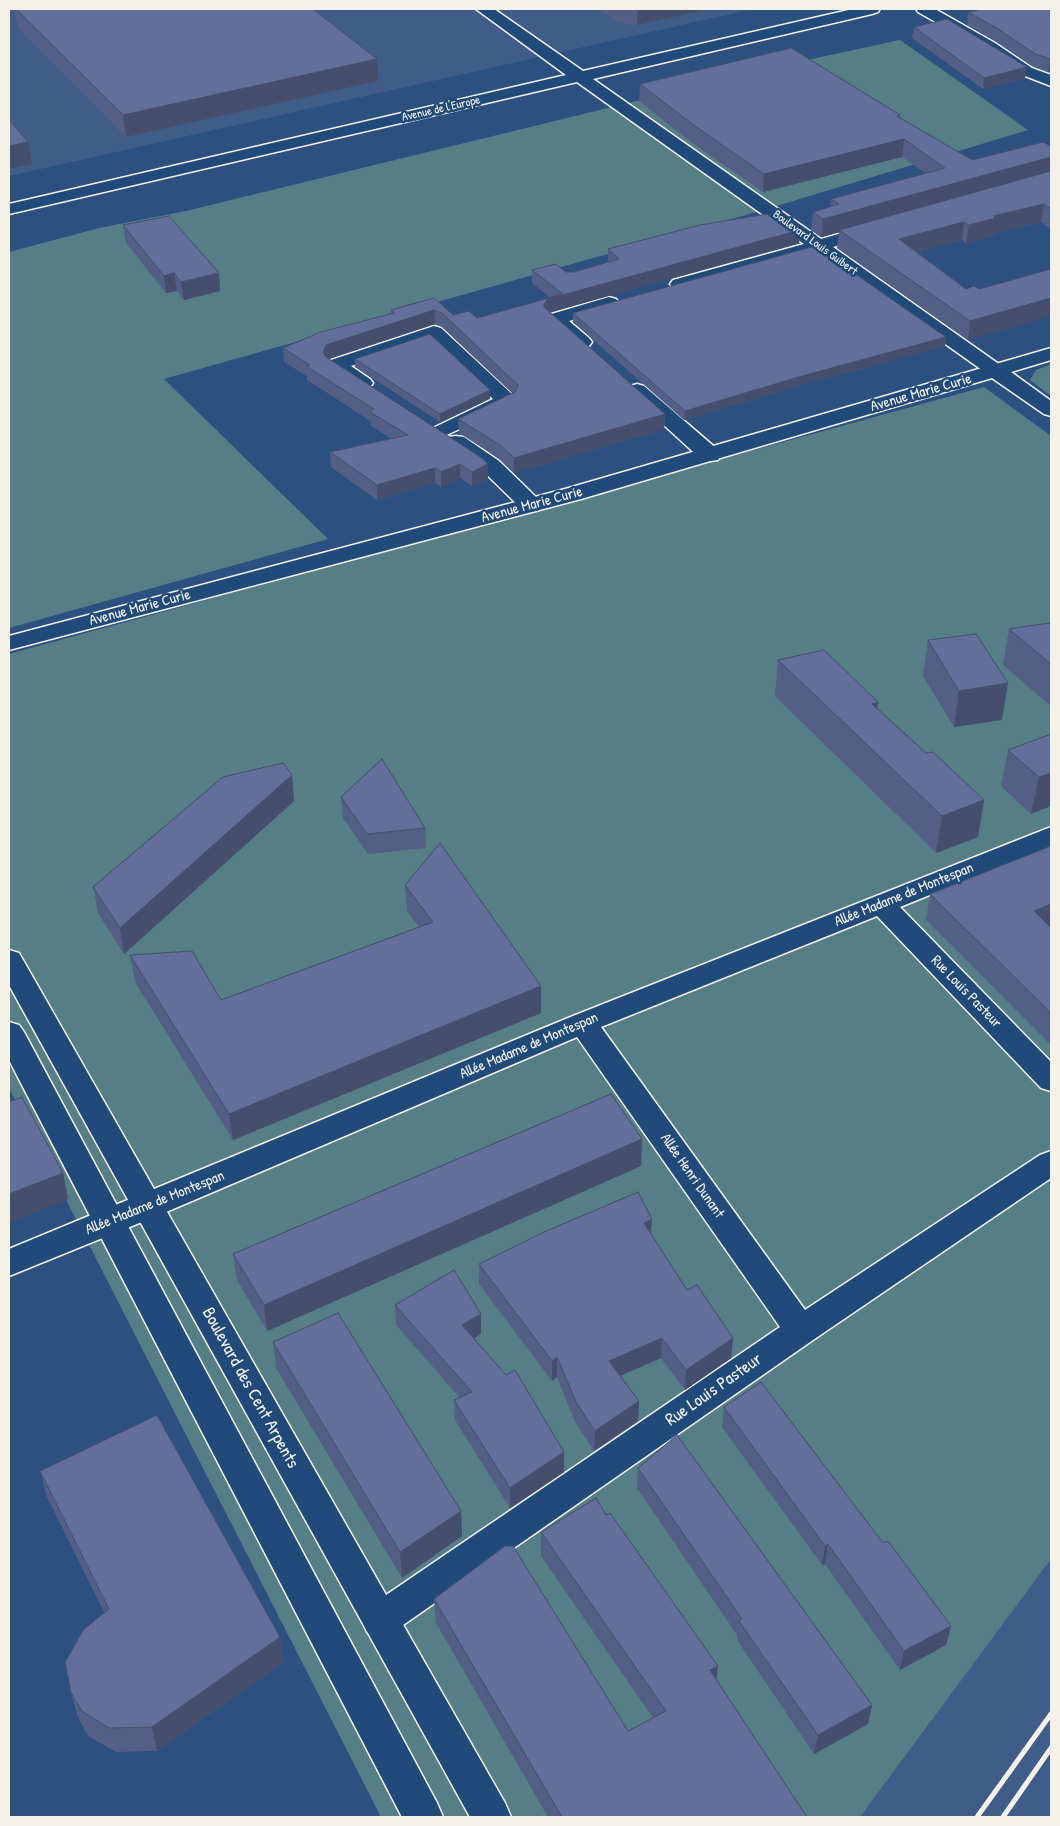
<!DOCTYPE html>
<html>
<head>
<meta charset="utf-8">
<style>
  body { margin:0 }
  #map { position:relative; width:1060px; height:1826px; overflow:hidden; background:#2c5180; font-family:"Patrick Hand",sans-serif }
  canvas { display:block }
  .frame { position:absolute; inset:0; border:10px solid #f4f1e8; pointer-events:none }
</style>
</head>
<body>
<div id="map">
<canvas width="1060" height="1826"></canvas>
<div class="frame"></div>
</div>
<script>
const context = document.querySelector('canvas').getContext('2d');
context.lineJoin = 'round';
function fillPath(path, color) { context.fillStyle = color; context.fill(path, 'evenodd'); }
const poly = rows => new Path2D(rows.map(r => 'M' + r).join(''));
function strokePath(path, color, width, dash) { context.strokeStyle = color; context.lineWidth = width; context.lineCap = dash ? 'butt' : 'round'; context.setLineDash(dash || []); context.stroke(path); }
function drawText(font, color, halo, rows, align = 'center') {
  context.font = font + ' "Patrick Hand",sans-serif'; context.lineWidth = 5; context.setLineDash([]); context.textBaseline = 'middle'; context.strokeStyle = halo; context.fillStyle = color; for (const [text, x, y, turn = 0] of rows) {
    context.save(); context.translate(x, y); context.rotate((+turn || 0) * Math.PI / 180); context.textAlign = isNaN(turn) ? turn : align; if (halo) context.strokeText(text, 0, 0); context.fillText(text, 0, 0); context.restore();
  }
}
const built = poly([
  [9,9,753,9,9,176],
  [1051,1559,1051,1817,860,1817]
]);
const green = poly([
  [900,40,1028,130,760,211,164,379,328,539,9,628,9,252,99,228,186,211,784,65],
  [1051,364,1051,396,1030,380,1036,370],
  [984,387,1051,436,1051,1559,860,1817,381,1817,9,1088,9,654]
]);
const street = poly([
  [476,9,494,9,583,71,853,9,880,9,878,12,872,14,593,79,821,239,874,224,881,226,883,230,881,234,833,247,1003,367,1006,371,1003,375,996,377,989,375,816,252,687,288,680,290,673,288,670,284,673,280,804,244,577,82,9,214,9,204,566,75,476,9],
  [916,9,935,9,995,43,1032,68,1051,75,1051,86,1020,74,983,49,918,12,916,9],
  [609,297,616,299,619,303,616,307,569,321,589,338,592,342,589,346,582,348,575,346,545,319,548,315,609,297],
  [434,326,441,328,514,396,517,400,514,404,440,438,433,436,429,432,433,428,493,399,431,340,351,366,370,379,373,383,370,387,363,389,356,387,328,369,325,365,328,361,434,326],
  [637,384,644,386,718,450,721,455,718,460,710,461,702,460,630,394,627,390,630,386,637,384],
  [456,436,464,437,499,461,539,500,542,505,539,510,531,512,523,510,483,471,448,447,445,442,448,437,456,436],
  [1051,827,1051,846,900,907,1051,1062,1051,1091,1041,1088,877,916,601,1027,805,1310,1040,1155,1051,1151,1051,1178,813,1340,393,1632,380,1637,367,1632,362,1620,367,1608,780,1327,577,1037,159,1215,9,1276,9,1249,573,1016,1051,827]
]);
const secondary = poly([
  [1051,348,1051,360,1011,372,1051,401,1051,416,1044,414,992,378,581,499,9,650,9,636,565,489,1051,348],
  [9,950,19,953,23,960,505,1803,511,1817,470,1817,9,985,9,950],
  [9,1022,19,1025,24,1032,437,1803,443,1817,402,1817,9,1060,9,1022]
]);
const rail = poly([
  [977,1817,1051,1714],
  [1003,1817,1051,1748]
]);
const wall = poly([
  [15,9,313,9,377,59,378,81,126,137,18,28],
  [598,9,709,9,637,25,619,23],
  [1051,9,1051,71,1048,72,1033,66,996,41,967,25,968,12],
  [914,27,1025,78,983,89,912,38],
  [640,84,900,115,900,118,972,160,1051,146,1051,229,1041,222,994,233,993,236,966,244,962,240,917,252,966,289,979,289,968,340,837,248,839,232,821,237,811,230,813,212,830,207,831,199,925,173,902,157,763,192,694,144,639,101],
  [123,225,219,273,220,291,184,300,177,291,166,293,126,243],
  [781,225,800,230,799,243,550,312,665,414,664,429,514,473,500,459,459,433,458,419,512,393,442,327,435,324,329,359,488,479,472,486,460,478,441,487,435,483,377,500,331,467,330,452,392,439,371,426,370,421,326,392,307,380,307,376,284,362,283,348,391,314,391,310,434,298,453,315,477,318,550,298,532,283,532,270,566,272,574,272,608,262,608,249],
  [573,313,946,337,945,346,801,385,684,420,573,322],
  [355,359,490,398,440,422,355,367],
  [1051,625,1051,706,1003,665,1009,629],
  [928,640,1002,720,954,727,923,676],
  [778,660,877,708,926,753,984,800,978,837,936,853,775,696],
  [1051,734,1051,806,1031,814,1001,786,1008,750],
  [292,775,294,801,124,954,98,913,93,887],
  [341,797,425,828,426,848,368,854,343,818],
  [1051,846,1051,1045,926,920,930,894],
  [405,885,541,986,541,1013,233,1140,135,982,130,955,221,1000,419,927,407,911],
  [642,1139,641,1166,267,1331,237,1280,233,1254],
  [651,1234,687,1290,733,1338,731,1358,685,1390,661,1358,620,1376,639,1401,638,1421,594,1451,575,1422,557,1377,552,1381,479,1284,479,1264],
  [395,1305,481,1334,474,1338,564,1452,564,1472,510,1508,455,1420,454,1400,460,1398,396,1325],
  [273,1342,461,1511,462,1536,402,1578,276,1368],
  [724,1407,883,1543,951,1626,946,1645,900,1670,825,1564,822,1565,722,1427],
  [638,1468,872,1705,868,1724,814,1754,737,1640,737,1635,637,1488],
  [40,1471,280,1637,284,1662,157,1751,116,1752,88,1736,78,1717,71,1693,104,1612,47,1497],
  [606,1515,718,1666,716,1680,807,1817,548,1817,436,1623,434,1599,628,1731,653,1718,541,1556,541,1532]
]);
const shadedWall = poly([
  [638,9,709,9,637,25],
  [377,59,378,81,126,137,123,115],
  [1050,59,1051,59,1051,71,1048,72],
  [1027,67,1025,78,983,89,984,78],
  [904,139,902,157,763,192,764,174],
  [28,142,32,164,9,169,9,146],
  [1051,157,1051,174,839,230,839,232,821,237,823,219],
  [1044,204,1041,222,994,233,993,236,966,244,969,225,993,216],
  [964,222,962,240,897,258,899,239],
  [800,230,799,243,548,313,544,318,544,304,548,299],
  [174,273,177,291,166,293,164,276],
  [219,273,220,291,184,300,181,282],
  [1051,298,1051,316,968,340,970,321],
  [434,310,435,324,327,359,323,352,326,345],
  [946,337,945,346,801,385,684,420,685,411,802,376],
  [490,390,490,398,440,422,440,414],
  [665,414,664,429,514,473,514,458],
  [460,464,460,478,441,487,441,472],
  [488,464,488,479,472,486,472,472],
  [435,468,435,483,377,500,377,485],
  [1008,683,1002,720,954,727,959,691],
  [878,702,873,738,872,704],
  [1051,773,1051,806,1031,814,1039,777],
  [292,775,294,801,124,954,120,928],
  [984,800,978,837,936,853,942,816],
  [1051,904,1051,928,1034,911],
  [541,986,541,1013,233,1140,229,1114],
  [642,1139,641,1166,267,1331,264,1305],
  [63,1173,68,1199,9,1223,9,1194],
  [652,1219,651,1239,644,1223],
  [481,1314,481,1334,463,1345,462,1325],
  [662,1338,661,1358,608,1381,609,1361],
  [733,1338,731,1358,685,1390,686,1370],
  [557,1357,557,1377,552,1381,552,1361],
  [639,1401,638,1421,594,1451,595,1431],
  [564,1452,564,1472,510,1508,510,1488],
  [461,1511,462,1536,402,1578,400,1552],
  [828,1544,825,1564,822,1565,825,1546],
  [951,1626,946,1645,900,1670,904,1651],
  [280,1637,284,1662,157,1751,152,1727],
  [718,1666,715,1689,710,1670],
  [872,1705,868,1724,814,1754,818,1735]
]);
const building = poly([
  [16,9,313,9,377,59,123,115,16,9],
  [982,9,1051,9,1051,59,1035,54,998,29,968,12,982,9],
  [947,19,1027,67,984,78,914,27,947,19],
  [791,48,900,115,897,116,972,160,1043,142,1051,146,1051,157,823,219,813,212,839,204,831,199,945,168,904,139,764,174,695,126,640,84,791,48],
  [9,120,28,142,9,146,9,120],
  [1051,171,1051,209,1044,204,993,216,996,218,969,225,964,222,899,239,966,289,974,286,979,289,1051,269,1051,298,970,321,839,230,1051,171],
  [767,214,781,225,789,222,800,230,548,299,544,304,544,307,665,414,514,458,500,445,458,419,515,392,518,385,442,313,434,310,326,345,323,352,326,357,482,458,488,464,472,472,460,464,441,472,435,468,377,485,330,452,408,435,370,412,374,409,325,378,306,366,310,365,283,348,321,332,394,313,391,310,434,298,453,315,469,311,477,318,563,294,532,270,556,264,566,272,574,272,619,259,608,249,700,225,767,214],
  [169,216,219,273,181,282,174,273,164,276,123,225,169,216],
  [815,246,946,337,802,376,685,411,573,313,815,246],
  [430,334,490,390,440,414,355,359,430,334],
  [1049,623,1051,625,1051,664,1009,629,1049,623],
  [976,634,1008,683,959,691,928,640,976,634],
  [824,650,878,702,872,704,926,753,933,752,984,800,942,816,778,660,824,650],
  [1051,734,1051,773,1039,777,1008,750,1051,734],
  [382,759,425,828,367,834,341,797,382,759],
  [283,763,292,775,120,928,93,887,223,777,283,763],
  [440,843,541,986,229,1114,130,955,192,951,221,1000,433,922,405,885,440,843],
  [1051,846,1051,904,1034,911,1051,928,1051,1013,930,894,1051,846],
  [611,1094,642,1139,264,1305,233,1254,611,1094],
  [22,1097,63,1173,9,1194,9,1102,22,1097],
  [638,1192,652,1219,644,1223,687,1290,697,1285,733,1338,686,1370,662,1338,609,1361,639,1401,595,1431,576,1402,557,1357,552,1361,479,1264,544,1232,638,1192],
  [454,1270,481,1314,462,1325,506,1375,515,1370,564,1452,510,1488,454,1400,472,1392,395,1305,454,1270],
  [338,1313,461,1511,400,1552,273,1342,338,1313],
  [761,1382,883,1543,888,1541,951,1626,904,1651,828,1544,825,1546,724,1407,761,1382],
  [157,1415,280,1637,152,1727,109,1728,82,1711,71,1693,65,1662,84,1629,109,1609,40,1471,157,1415],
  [677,1435,872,1705,818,1735,739,1621,742,1619,638,1468,677,1435],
  [596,1498,606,1515,610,1513,718,1666,710,1670,807,1817,562,1817,434,1599,505,1546,513,1546,628,1731,666,1711,541,1532,596,1498]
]);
const farStreetnames = [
  ["Avenue de l'Europe",441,109,-13],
  ["Boulevard Louis Guibert",815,243,36]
];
const streetNames = [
  ["Avenue Marie Curie",921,393,-16],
  ["Avenue Marie Curie",532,505,-15],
  ["Avenue Marie Curie",140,608,-15],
  ["Allée Madame de Montespan",904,895,-22],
  ["Rue Louis Pasteur",966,992,46],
  ["Allée Madame de Montespan",529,1046,-23],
  ["Allée Henri Dunant",692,1176,55],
  ["Allée Madame de Montespan",155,1203,-22]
];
const nearStreetnames = [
  ["Boulevard des Cent Arpents",250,1388,61],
  ["Rue Louis Pasteur",714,1390,-35]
];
fillPath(built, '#405d8a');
fillPath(green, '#557e86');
strokePath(street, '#f4f1e8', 3);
strokePath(secondary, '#f4f1e8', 3);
fillPath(street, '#1f4a7a');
fillPath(secondary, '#1f4a7a');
strokePath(rail, '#f4f1e8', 5);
fillPath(wall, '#545f85');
fillPath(shadedWall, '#454e6c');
fillPath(building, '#626f9b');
strokePath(building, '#454e6c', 1);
drawText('12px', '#f4f1e8', '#1f4a7a', farStreetnames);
drawText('15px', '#f4f1e8', '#1f4a7a', streetNames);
drawText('18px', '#f4f1e8', '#1f4a7a', nearStreetnames);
</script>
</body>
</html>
